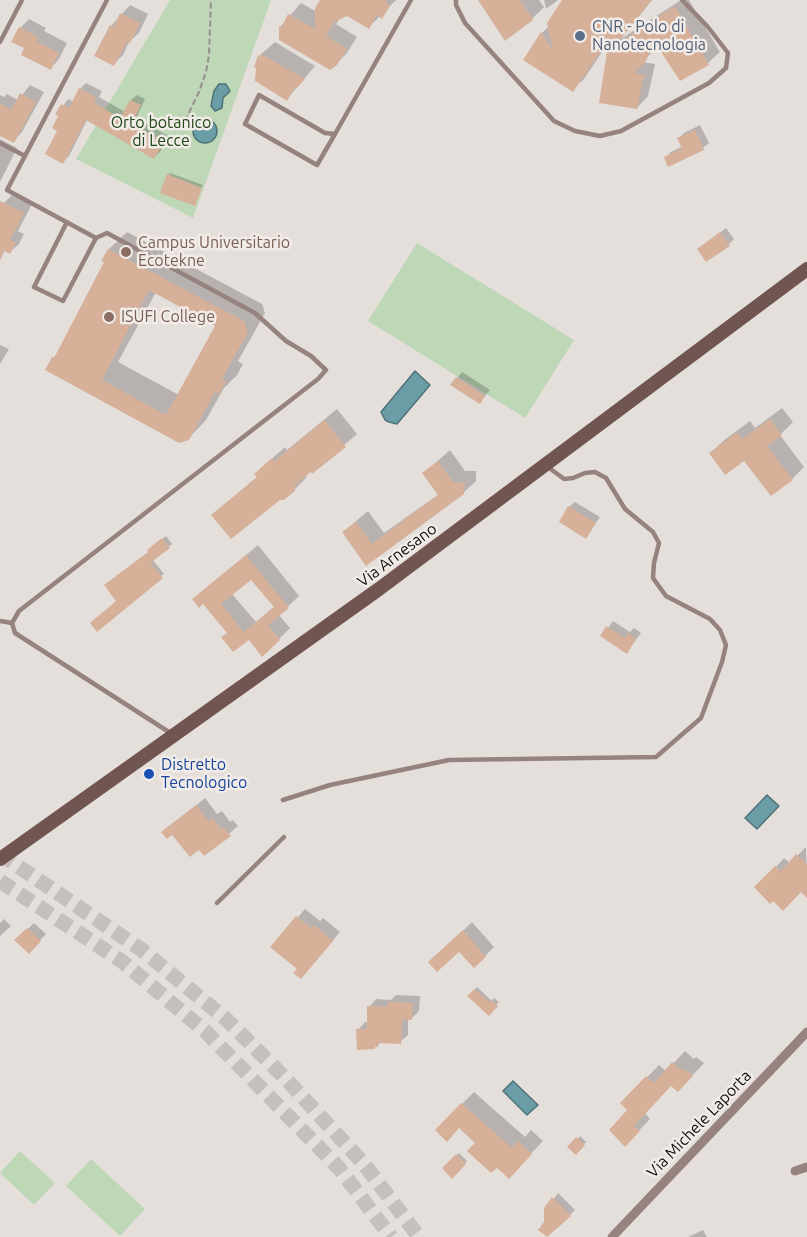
<!DOCTYPE html>
<html>
<head>
<meta charset="utf-8">
<style>
  body { margin:0 }
  canvas { display:block; background:#e5dfdc }
</style>
</head>
<body>
<canvas width="807" height="1237"></canvas>
<script>
const context = document.querySelector('canvas').getContext('2d');
context.lineJoin = 'round';
function fillPath(path, color) { context.fillStyle = color; context.fill(path, 'evenodd'); }
const poly = rows => new Path2D(rows.map(r => 'M' + r).join(''));
function strokePath(path, color, width, dash) { context.strokeStyle = color; context.lineWidth = width; context.lineCap = dash ? 'butt' : 'round'; context.setLineDash(dash || []); context.stroke(path); }
function drawText(font, color, halo, rows, align = 'center') {
  context.font = font + ' Ubuntu,sans-serif'; context.lineWidth = 5; context.setLineDash([]); context.textBaseline = 'middle'; context.strokeStyle = halo; context.fillStyle = color; for (const [text, x, y, turn = 0] of rows) {
    context.save(); context.translate(x, y); context.rotate((+turn || 0) * Math.PI / 180); context.textAlign = isNaN(turn) ? turn : align; if (halo) context.strokeText(text, 0, 0); context.fillText(text, 0, 0); context.restore();
  }
}
const green = poly([
  [170,0,271,0,193,218,76,159],
  [417,243,574,340,525,418,368,321],
  [20,1151,55,1183,34,1205,0,1173],
  [91,1159,145,1209,120,1236,66,1186]
]);
const water = poly([
  [219,84,226,84,230,91,223,98,222,108,215,111,211,106,214,91,219,84],
  '193 131a12 12 0 1 1 24 0a12 12 0 1 1-24 0Z',
  [415,371,430,385,397,424,389,422,385,420,381,412,415,371],
  [767,795,779,806,757,829,745,818,767,795],
  [513,1081,538,1105,527,1115,503,1091,513,1081]
]);
const shadow = poly([
  [322,0,396,0,369,27,347,15,340,18,336,24,357,37,347,53,334,66,281,40,280,27,301,3,317,12],
  [480,0,539,0,544,7,532,19],
  [544,0,558,0,546,9],
  [564,0,652,0,621,39,681,0,689,0,720,52,708,63,680,79,658,45,643,62,655,64,648,96,637,108,610,40,584,79,572,90,525,60,542,33,549,26],
  [130,5,148,14,139,33,129,42,123,55,114,64,111,26],
  [29,19,46,28,44,31,67,43,59,59,51,68,26,48,20,28],
  [275,42,315,66,287,99,259,56],
  [86,83,102,91,99,97,125,112,131,100,137,95,145,99,136,118,168,136,160,152,154,157,87,120,69,156,63,162,59,130,60,115,57,114,68,99,74,102,80,89],
  [30,85,44,92,22,132,14,141,0,134,0,95,4,97,7,94,18,100],
  [700,125,709,143,703,148,666,157,671,152,683,146,679,138,684,133],
  [0,139,17,148,0,182],
  [170,173,203,185,194,205,168,175],
  [13,194,32,204,18,231,24,234,19,244,10,252,5,250,0,260,0,211,4,203],
  [726,228,734,239,729,244,699,249],
  [127,232,262,304,265,313,238,361,243,364,237,375,224,388,206,420,188,439,53,358,60,351,106,261,103,260,109,249],
  [156,292,217,326,179,395,118,362],
  [0,345,9,349,0,364],
  [462,372,490,390,480,402,457,378],
  [782,408,793,422,780,435,804,467,792,479,745,458,711,453,723,441,750,421,755,428],
  [337,409,357,434,313,472,311,470,307,474,306,478,294,490,213,515,258,476,256,474,268,462,285,447,287,450],
  [450,450,465,471,476,471,476,481,463,493,366,564,343,532,368,511,384,533,439,494,424,473],
  [575,502,600,517,586,537,569,507],
  [166,536,172,544,153,560,164,574,118,601,151,547],
  [258,545,299,596,279,615,290,628,269,649,249,638,228,632,204,602,194,599],
  [252,578,275,606,256,622,232,594],
  [613,621,630,632,634,628,641,633,627,652,602,636],
  [205,798,217,814,222,811,230,822,233,820,238,826,205,854,200,848,173,833,163,832],
  [806,847,807,891,804,894,776,867,784,858,790,863],
  [305,909,320,921,323,918,340,932,309,969,299,969,272,947],
  [4,919,11,926,0,936,0,923],
  [472,922,494,947,485,956,474,966,459,950,439,954],
  [34,923,46,934,29,952,17,940],
  [477,987,492,1001,494,998,499,1002,489,1013,469,996],
  [396,995,420,996,419,1011,412,1018,408,1018,408,1035,400,1042,381,1042,377,1046,358,1030,365,1022,368,1022,369,1007,376,999,391,1000],
  [685,1051,694,1059,696,1057,704,1063,690,1078,672,1084,645,1113,650,1119,625,1145,630,1110,622,1103,659,1065,666,1071],
  [474,1092,525,1137,531,1130,543,1141,520,1165,477,1143,462,1104],
  [580,1136,586,1142,576,1153,570,1147],
  [459,1153,467,1161,452,1176,444,1168],
  [558,1193,575,1210,548,1236,546,1209],
  [703,1230,707,1237,688,1237]
]);
const building = poly([
  [320,0,385,0,390,6,382,19,377,15,369,29,347,16,334,22,326,36,347,49,337,65,330,70,279,40,279,26,281,28,288,14,315,29,315,8],
  [478,0,520,0,533,20,505,41],
  [562,0,652,0,614,46,675,6,709,65,680,81,654,41,646,61,634,73,644,75,637,109,599,103,609,39,573,92,523,60,541,32,553,50,547,23],
  [120,13,140,23,130,43,127,42,114,66,94,56,110,25,114,27],
  [19,27,38,37,36,41,59,53,51,70,21,55,24,48,11,42],
  [261,54,305,79,297,88,295,87,287,101,255,81,256,68,254,67,258,55,260,57],
  [79,88,97,98,94,103,120,118,130,100,141,105,131,124,164,142,154,159,86,120,63,164,45,154,57,131,52,128,58,116,55,114,61,104,69,108],
  [20,93,36,102,14,143,0,136,0,103,11,110],
  [695,130,704,150,668,167,664,157,682,149,677,138],
  [167,174,202,188,195,206,160,193],
  [0,201,24,213,10,240,16,243,10,254,4,251,0,260],
  [720,232,730,246,706,262,697,249],
  [108,249,244,321,248,332,222,379,226,382,219,394,215,392,189,440,179,443,45,370,52,357,54,358,104,262,101,261],
  [149,290,215,326,166,415,102,380],
  [456,377,485,396,480,404,450,385],
  [770,419,782,435,767,446,793,480,771,496,744,461,725,475,709,453,737,432,742,439],
  [324,420,346,447,312,474,311,472,295,485,295,491,284,500,280,500,231,539,211,515,257,477,254,474,272,458,275,461],
  [438,461,453,482,465,483,464,494,366,566,342,532,356,522,372,544,438,495,422,473],
  [568,506,596,523,586,539,559,522],
  [162,538,170,548,150,563,163,578,97,632,90,623,116,601,104,585,148,552,147,550],
  [246,555,289,608,268,625,280,640,262,657,249,640,233,652,221,637,227,633,203,604,199,608,192,599],
  [251,580,274,607,244,632,221,604],
  [606,626,625,638,628,633,636,639,627,654,600,636],
  [196,805,208,821,213,818,221,829,224,827,231,836,204,856,199,850,190,857,172,835,167,839,161,832],
  [796,854,807,864,807,898,801,892,783,911,773,901,770,904,754,887,775,866,781,871],
  [296,916,311,928,314,925,333,941,301,979,293,973,297,969,270,947],
  [27,928,41,941,29,954,14,940],
  [463,930,486,957,474,968,459,952,437,972,428,962],
  [474,989,489,1002,491,1000,498,1006,489,1016,467,996],
  [387,1002,413,1003,412,1020,402,1020,401,1044,378,1043,378,1047,375,1047,375,1049,357,1050,356,1029,367,1029,367,1006,387,1007],
  [672,1062,681,1070,683,1068,693,1076,678,1092,671,1086,634,1126,640,1131,625,1147,609,1130,627,1110,620,1103,646,1076,654,1083],
  [461,1103,512,1148,518,1141,532,1154,509,1179,497,1168,491,1173,467,1151,475,1143,459,1128,447,1142,435,1130],
  [576,1137,585,1145,576,1155,567,1147],
  [456,1154,466,1164,452,1179,442,1168],
  [552,1197,571,1216,547,1237,538,1230,544,1222,544,1208]
]);
const trunkTunnel = poly([
  [0,854,142,950,227,1020,287,1080,364,1164,419,1237],
  [0,881,123,962,206,1032,339,1168,391,1237]
]);
const path = poly([
  [181,129,199,92,206,72,209,55,211,0]
]);
const service = poly([
  [456,0,456,5,465,23,554,121,575,131,600,136,621,131,709,83,726,68,728,53,708,27,682,0],
  [0,42,22,0],
  [335,134,317,165,245,124,259,95,325,133,335,134,411,0],
  [0,143,25,156],
  [67,222,34,287,63,301,96,238,107,233,255,313,286,341,311,356,326,370,318,379,19,611,12,623,15,633,172,734],
  [96,238,7,190,107,0],
  [0,621,12,623],
  [283,800,330,785,449,760,656,757,701,718,722,662,726,645,720,630,710,619,666,596,653,578,654,563,659,543,653,532,625,509,606,478,595,472,585,473,573,478,564,479,548,467],
  [217,903,284,837]
]);
const minor = poly([
  [795,1171,807,1167],
  [612,1237,807,1032]
]);
const secondary = poly([
  [0,859,379,589,807,269]
]);
const markers = [
  [580,36,6,"#5c6f8a"],
  [126,252,6,"#8d6e63"],
  [109,317,6,"#8d6e63"],
  [149,774,6,"#1a4fb4"]
];
const serviceNames = [
  ["CNR - Polo di",592,27],
  ["Nanotecnologia",592,45]
];
const parkNames = [
  ["Orto botanico",161,123],
  ["di Lecce",161,141]
];
const educationNames = [
  ["Campus Universitario",138,243],
  ["Ecotekne",138,261],
  ["ISUFI College",121,317]
];
const streetNames = [
  ["Via Arnesano",397,555,-37],
  ["Via Michele Laporta",699,1124,-46]
];
const transitNames = [
  ["Distretto",161,765],
  ["Tecnologico",161,783]
];
fillPath(green, '#bed7b7');
fillPath(water, '#6a9da6');
strokePath(water, '#4f7278', 1.5);
fillPath(shadow, '#0003');
fillPath(building, '#d6b098');
strokePath(trunkTunnel, '#c5c0bd', 15, [15, 8]);
strokePath(path, '#95908e', 2, [6, 3]);
strokePath(service, '#96827e', 4.5);
strokePath(minor, '#96827e', 9);
strokePath(secondary, '#715550', 14);
for (const [x, y, r, color] of markers) { const dot = new Path2D(); dot.arc(x, y, r, 0, 2 * Math.PI); context.fillStyle = color; context.fill(dot); strokePath(dot, '#f2ece9', 2); }
drawText('16px', '#4e5e75', '#f2ece9', serviceNames, 'left');
drawText('16px', '#204516', '#f2ece9', parkNames);
drawText('16px', '#785e54', '#f2ece9', educationNames, 'left');
drawText('16px', '#110f0e', '#f2ece9', streetNames);
drawText('16px', '#164399', '#f2ece9', transitNames, 'left');
</script>
</body>
</html>
